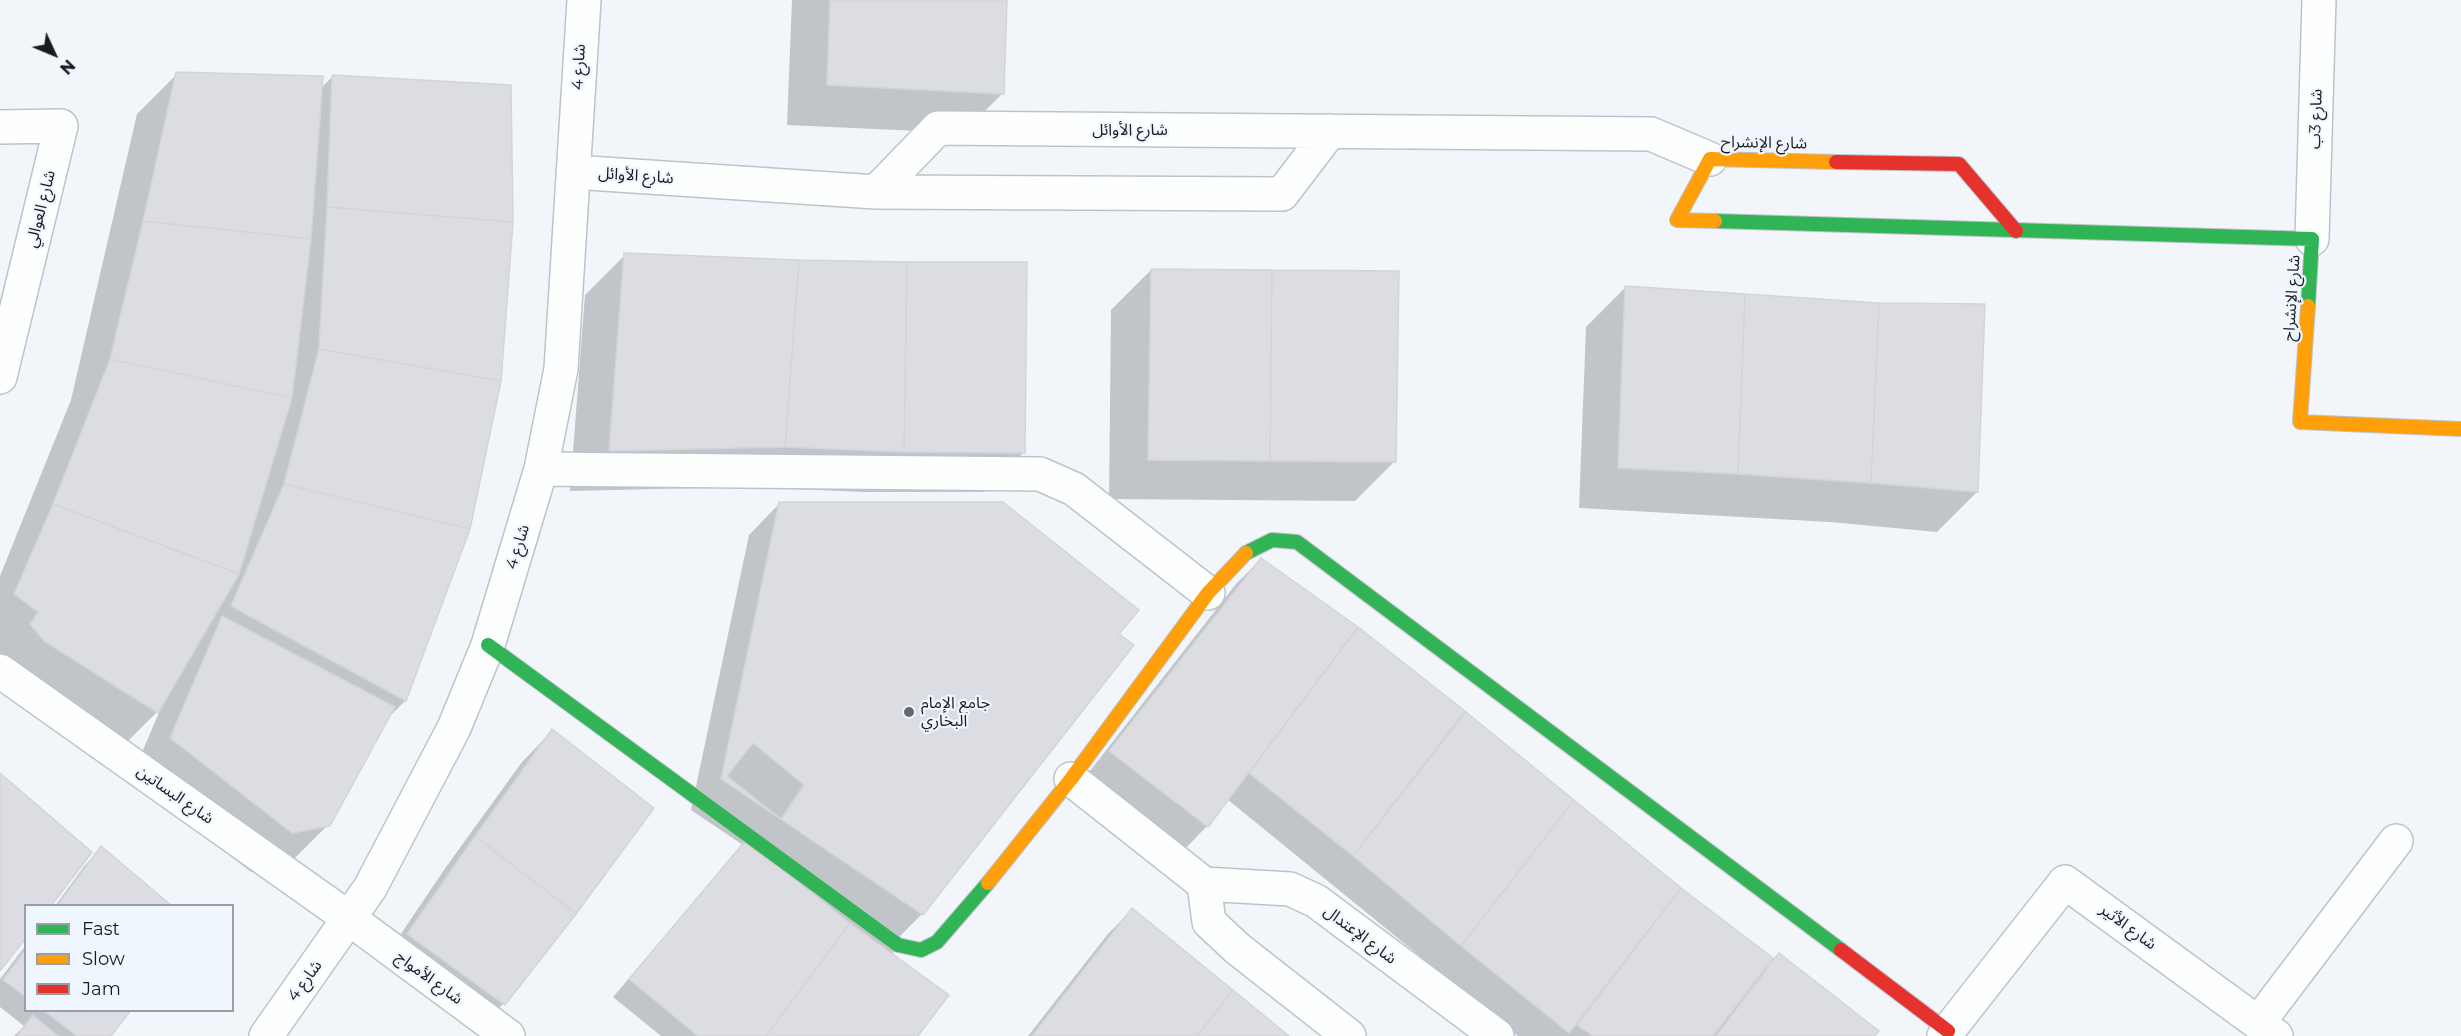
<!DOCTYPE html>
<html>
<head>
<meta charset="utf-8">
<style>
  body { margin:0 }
  #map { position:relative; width:2461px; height:1036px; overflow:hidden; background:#f2f6fa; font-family:Montserrat,sans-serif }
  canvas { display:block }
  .legend { position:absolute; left:24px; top:904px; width:210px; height:108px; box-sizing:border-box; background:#eff6fe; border:2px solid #999fa6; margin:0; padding:8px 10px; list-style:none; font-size:18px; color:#181c21 }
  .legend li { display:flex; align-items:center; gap:12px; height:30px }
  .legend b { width:30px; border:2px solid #999fa6 }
  .north { position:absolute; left:24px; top:24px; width:60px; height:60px; -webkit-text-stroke:4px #eff6fe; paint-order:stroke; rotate:134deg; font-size:16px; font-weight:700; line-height:24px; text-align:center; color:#181c21 }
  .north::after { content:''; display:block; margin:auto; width:21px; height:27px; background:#181c21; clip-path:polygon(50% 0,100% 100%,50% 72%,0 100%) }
</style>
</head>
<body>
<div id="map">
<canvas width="2461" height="1036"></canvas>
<ul class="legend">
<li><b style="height:8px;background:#30b455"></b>Fast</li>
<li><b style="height:8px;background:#ff9f0a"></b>Slow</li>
<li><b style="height:8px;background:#e5322d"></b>Jam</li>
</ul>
<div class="north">N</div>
</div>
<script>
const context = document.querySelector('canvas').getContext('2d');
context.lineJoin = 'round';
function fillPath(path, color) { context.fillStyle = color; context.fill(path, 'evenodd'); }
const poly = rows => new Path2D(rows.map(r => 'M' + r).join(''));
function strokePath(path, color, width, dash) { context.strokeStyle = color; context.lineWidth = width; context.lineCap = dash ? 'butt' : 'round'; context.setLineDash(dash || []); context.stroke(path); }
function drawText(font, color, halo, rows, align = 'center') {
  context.font = font + ' Montserrat,"Noto Sans Arabic",sans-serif'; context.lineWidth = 4.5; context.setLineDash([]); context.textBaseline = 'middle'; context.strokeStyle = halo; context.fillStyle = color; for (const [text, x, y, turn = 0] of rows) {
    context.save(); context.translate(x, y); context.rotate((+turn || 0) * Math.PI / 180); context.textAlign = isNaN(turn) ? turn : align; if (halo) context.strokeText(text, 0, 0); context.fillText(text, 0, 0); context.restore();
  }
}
const shadow = poly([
  [792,0,1005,0,1003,93,963,133,787,125],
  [177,74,320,89,333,76,469,529,405,701,388,718,328,825,288,865,251,872,131,778,161,708,117,752,0,675,0,576,71,400,137,114],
  [625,255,1024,452,984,492,864,492,744,487,570,491,585,295],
  [1151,270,1395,461,1355,501,1109,499,1111,310],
  [1626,287,1977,492,1937,532,1830,522,1579,508,1586,327],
  [780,503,1116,635,922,914,891,945,916,1036,661,1036,613,997,743,845,691,810,749,535],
  [1261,559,1357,628,1680,889,1767,968,1779,955,1873,1036,1518,1036,1227,799,1207,826,1183,851,1086,776,1236,584],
  [552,731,575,914,503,1004,479,1029,384,959,446,867,522,762],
  [102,848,170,906,55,906,85,865],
  [1132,910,1285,1036,1028,1036,1108,934],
  [26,945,26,1010,129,1010,109,1036,14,1036,24,1026,0,1007,0,979]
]);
const building = poly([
  [830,0,1007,0,1004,94,827,85,830,0],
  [176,72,323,76,311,239,143,221,176,72],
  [332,75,511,85,513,222,327,207,332,75],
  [327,207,513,222,501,381,319,349,327,207],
  [143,221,311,239,292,398,110,359,143,221],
  [624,253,799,260,785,447,609,451,624,253],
  [799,260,907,262,904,452,785,447,799,260],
  [907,262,1027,262,1025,453,904,452,907,262],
  [1151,269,1272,270,1270,461,1148,460,1151,269],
  [1272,270,1399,271,1396,462,1270,461,1272,270],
  [1625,286,1745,294,1738,474,1618,468,1625,286],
  [1745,294,1879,303,1871,483,1738,474,1745,294],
  [1879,303,1985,304,1978,492,1871,483,1879,303],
  [319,349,501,381,470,529,284,484,319,349],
  [110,359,292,398,239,574,53,504,110,359],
  [284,484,470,529,406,701,231,606,284,484],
  [779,502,1003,502,1139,610,1119,634,1134,645,923,915,721,779,779,502],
  [53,504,239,574,158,713,44,641,30,624,38,612,14,594,53,504],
  [1261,558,1358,627,1208,827,1109,751,1261,558],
  [222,616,395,707,330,826,292,833,170,738,222,616],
  [1358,627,1465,711,1353,856,1249,773,1358,627],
  [1466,712,1574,800,1461,946,1353,856,1466,712],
  [552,729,654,808,576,914,475,836,552,729],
  [753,743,804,785,781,819,727,776,753,743],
  [0,773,92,852,51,906,26,906,26,938,0,971,0,773],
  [1574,800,1681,888,1569,1033,1461,946,1574,800],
  [475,836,576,914,505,1005,407,934,475,836],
  [746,840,850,923,766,1036,698,1036,629,979,746,840],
  [101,846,172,906,57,906,101,846],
  [1681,888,1773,958,1713,1036,1593,1036,1577,1025,1681,888],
  [1132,908,1233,990,1197,1036,1032,1036,1132,908],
  [850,923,949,995,918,1036,766,1036,850,923],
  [26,949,26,997,3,980,26,949],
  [1779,953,1879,1031,1875,1036,1716,1036,1779,953],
  [1233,990,1289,1036,1197,1036,1233,990],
  [43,1010,131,1010,111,1036,77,1036,43,1010],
  [33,1015,58,1036,17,1036,33,1015]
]);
const street = poly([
  [0,127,61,126,0,377],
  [573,172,876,192,938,128,1651,134,1710,159],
  [876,192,1282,194,1330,131],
  [2312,239,2319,0],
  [541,469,1040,474,1074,489,1208,593],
  [0,671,350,919,508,1036],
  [1071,779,1204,884,1290,889,1316,901,1497,1036],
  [1204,884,1209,922,1238,949,1349,1036],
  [2258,1023,2396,841],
  [266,1036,370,888,454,728,488,645,541,469,561,369,584,0],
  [1944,1036,2065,882,2276,1036]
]);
const fast = poly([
  [1715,221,2312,239,2308,306],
  [1246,553,1272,540,1297,542,1841,950],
  [488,645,898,945,921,950,937,942,988,883]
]);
const slow = poly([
  [1715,221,1677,220,1710,159,1836,162],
  [2308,306,2300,422,2461,429],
  [988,883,1071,779,1208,593,1246,553]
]);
const jam = poly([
  [1836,162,1959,164,2016,231],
  [1841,950,1948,1031]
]);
const markers = [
  [909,712,6,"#64686d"]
];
const streetNames = [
  ["شارع 4",579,67,-87],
  ["شارع 3ب",2316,119,-88],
  ["شارع الأوائل",1130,130],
  ["شارع الإنشراح",1764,143,1],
  ["شارع الأوائل",636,176,4],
  ["شارع العوالي",41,209,-76],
  ["شارع الإنشراح",2292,298,-86],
  ["شارع 4",518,547,-73],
  ["شارع البساتين",175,795,35],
  ["شارع الأثير",2128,927,36],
  ["شارع الإعتدال",1360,935,37],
  ["شارع الأمواج",429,978,36],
  ["شارع 4",305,981,-54]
];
const poiNames = [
  ["جامع الإمام",921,703],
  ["البخاري",921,721]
];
fillPath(shadow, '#0003');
fillPath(building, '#dcdde2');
strokePath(building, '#d3d4da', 1.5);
strokePath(street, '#bfc3c7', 36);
strokePath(fast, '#bfc3c7', 16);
strokePath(slow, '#bfc3c7', 16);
strokePath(jam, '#bfc3c7', 16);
strokePath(street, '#fdfefe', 33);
strokePath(fast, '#30b455', 14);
strokePath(slow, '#ff9f0a', 14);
strokePath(jam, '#e5322d', 14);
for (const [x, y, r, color] of markers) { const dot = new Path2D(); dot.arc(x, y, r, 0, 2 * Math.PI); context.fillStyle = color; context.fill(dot); strokePath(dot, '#eff6fe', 2); }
drawText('16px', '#181c21', '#eff6fe', streetNames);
drawText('16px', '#181c21', '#eff6fe', poiNames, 'left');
</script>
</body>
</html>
